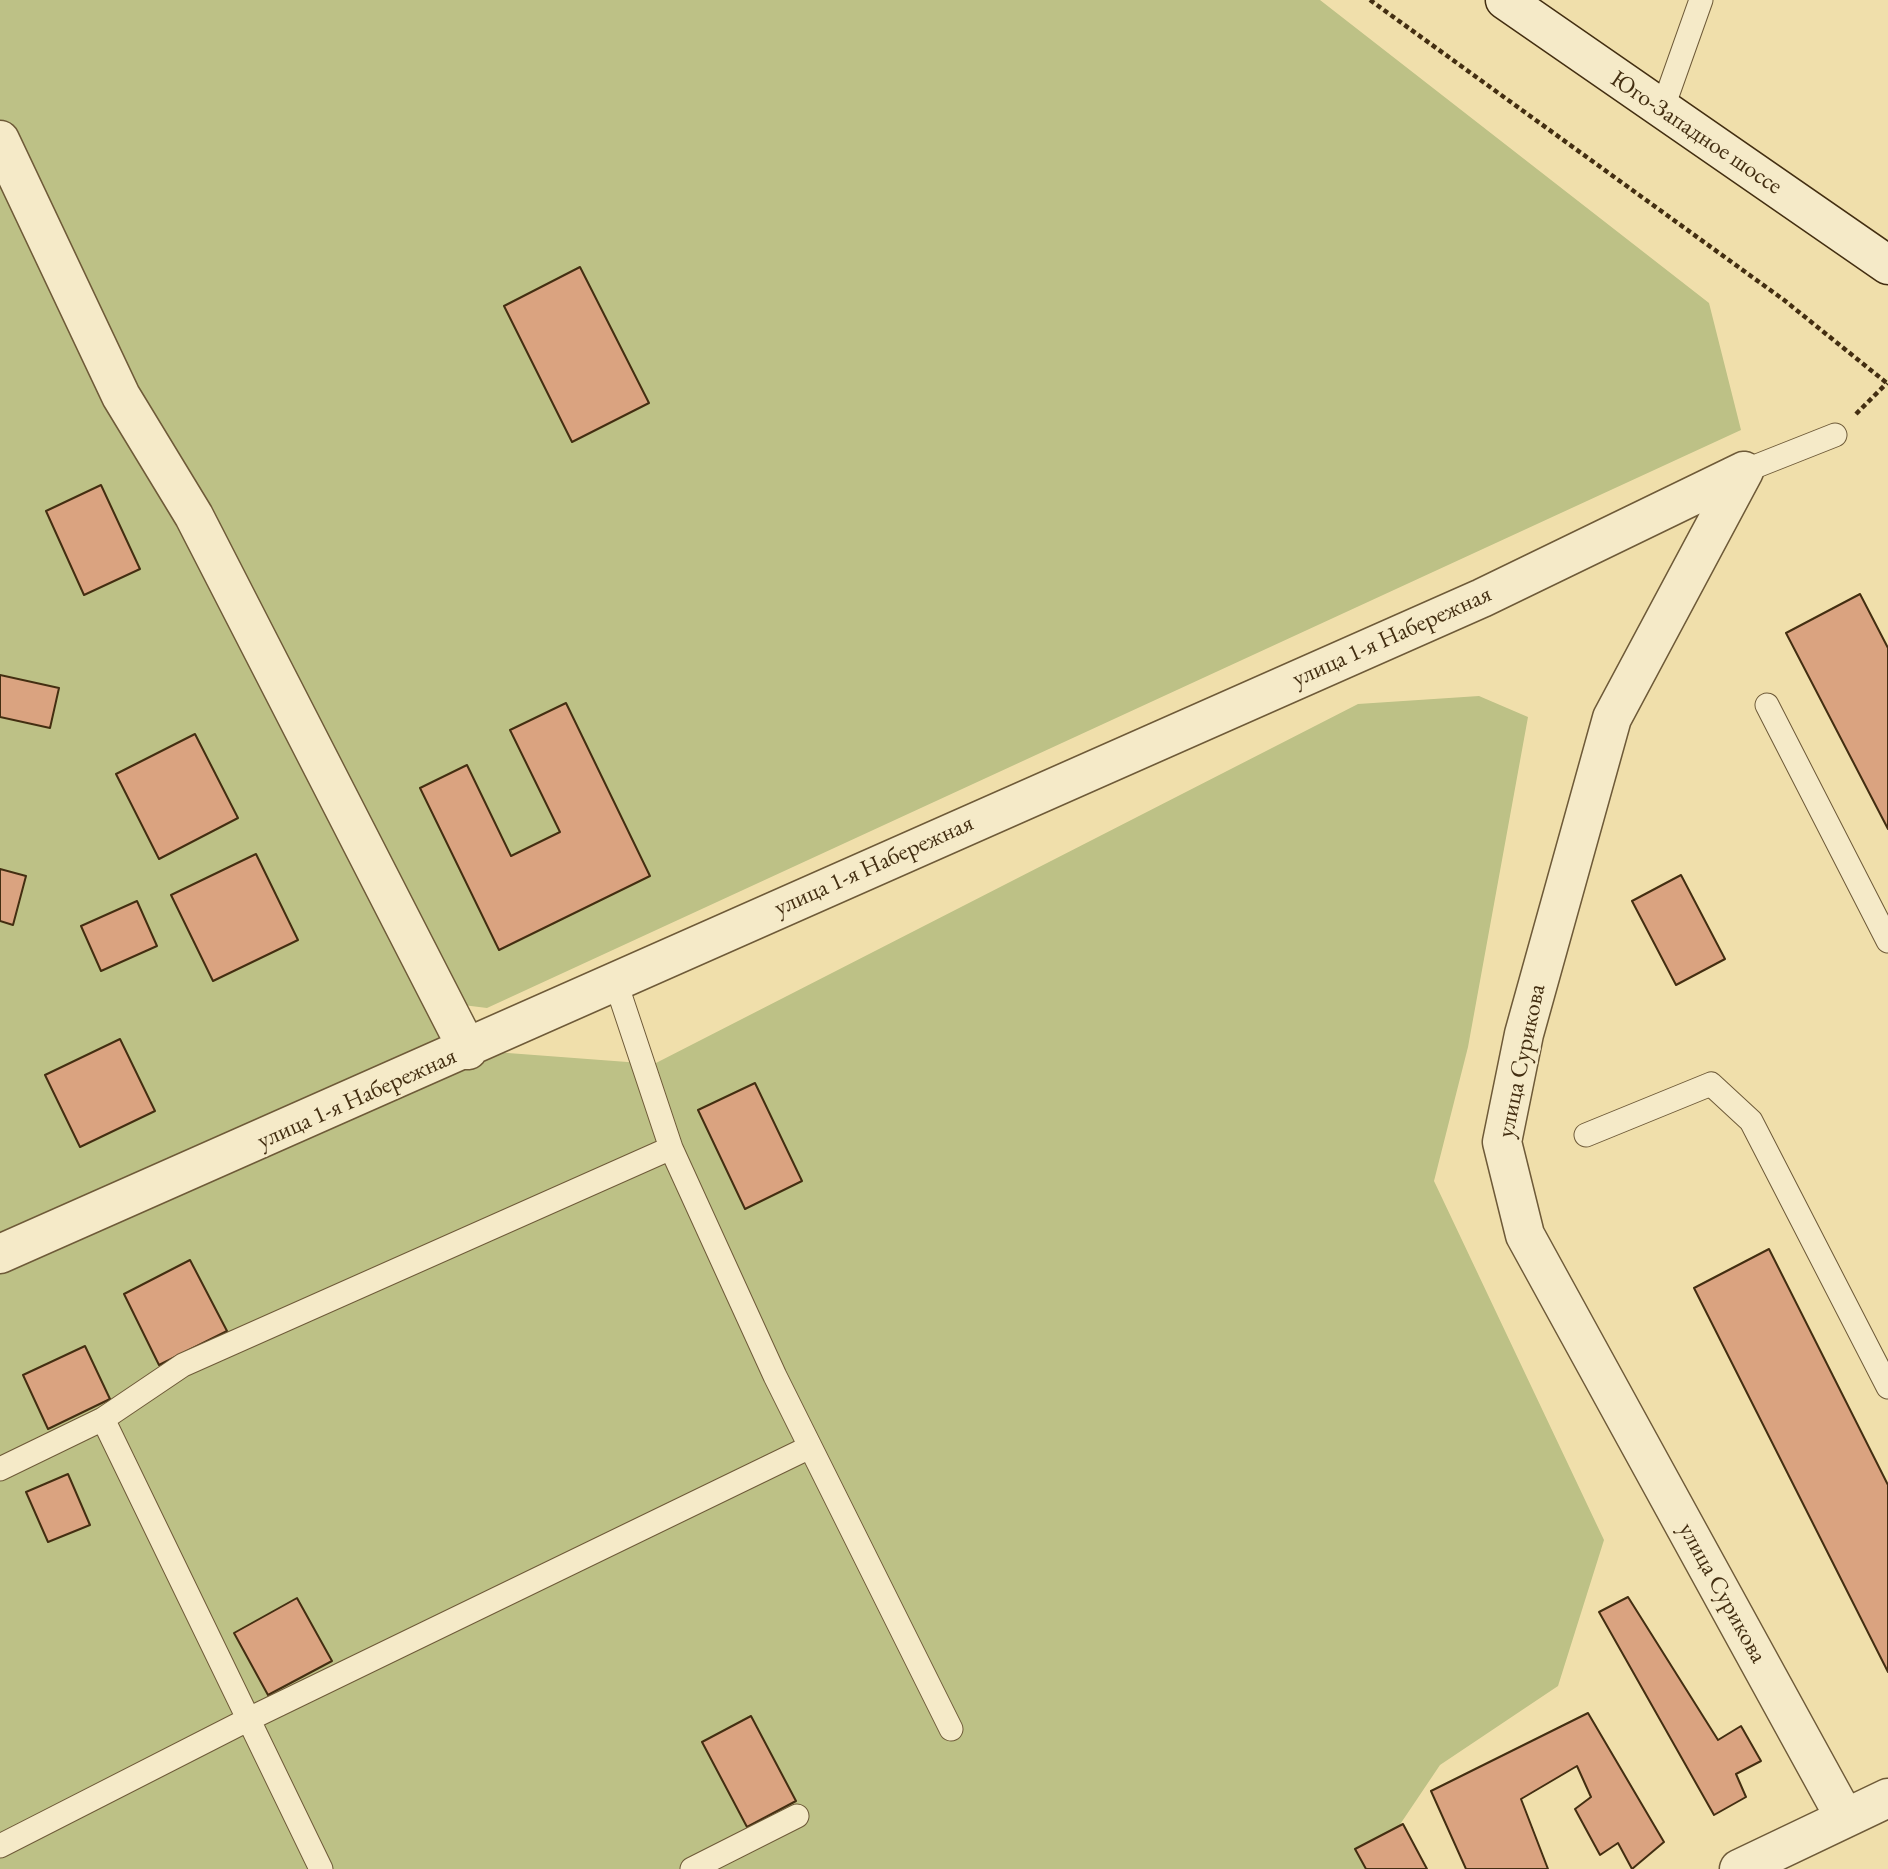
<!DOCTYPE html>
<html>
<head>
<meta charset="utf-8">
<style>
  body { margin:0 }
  canvas { display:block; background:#f0dfab }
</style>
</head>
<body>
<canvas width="1888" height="1869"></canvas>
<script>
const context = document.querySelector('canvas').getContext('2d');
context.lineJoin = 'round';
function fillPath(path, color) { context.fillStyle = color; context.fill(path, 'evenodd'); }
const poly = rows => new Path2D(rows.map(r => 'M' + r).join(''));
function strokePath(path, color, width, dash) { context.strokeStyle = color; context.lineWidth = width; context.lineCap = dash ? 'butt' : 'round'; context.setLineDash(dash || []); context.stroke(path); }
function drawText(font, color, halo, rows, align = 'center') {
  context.font = font + ' "EB Garamond",serif'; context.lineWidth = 5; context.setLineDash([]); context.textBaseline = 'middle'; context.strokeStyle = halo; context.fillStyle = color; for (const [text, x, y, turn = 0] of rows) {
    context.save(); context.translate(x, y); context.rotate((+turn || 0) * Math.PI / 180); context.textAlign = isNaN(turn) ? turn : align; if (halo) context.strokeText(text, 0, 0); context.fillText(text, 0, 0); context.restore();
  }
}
const green = poly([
  [0,0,1320,0,1709,303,1741,430,487,1008,463,1005,0,131],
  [0,140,468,1050,654,1064,1358,704,1479,696,1528,717,1468,1047,1434,1181,1604,1540,1558,1686,1440,1765,1370,1869,0,1869]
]);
const building = poly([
  [580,267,649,403,572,442,504,306,580,267],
  [101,485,140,569,84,595,46,511,101,485],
  [1860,594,1888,648,1888,829,1786,633,1860,594],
  [0,675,59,688,50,728,0,717,0,675],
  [566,703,650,876,499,950,420,788,467,765,511,856,560,832,510,730,566,703],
  [195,734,238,818,159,859,116,774,195,734],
  [256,854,298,940,213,981,171,895,256,854],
  [0,869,26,876,13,925,0,921,0,869],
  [1681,875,1725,959,1676,985,1632,901,1681,875],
  [137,901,157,946,101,971,81,926,137,901],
  [120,1039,155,1111,80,1147,45,1075,120,1039],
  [755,1083,802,1181,745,1209,698,1110,755,1083],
  [1769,1249,1888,1485,1888,1672,1694,1288,1769,1249],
  [190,1260,227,1331,159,1365,124,1294,190,1260],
  [85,1346,110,1399,48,1429,23,1375,85,1346],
  [68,1474,90,1525,48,1542,26,1492,68,1474],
  [1628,1597,1718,1740,1741,1726,1761,1761,1736,1774,1746,1797,1714,1815,1599,1612,1628,1597],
  [297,1598,332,1661,268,1695,234,1633,297,1598],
  [1588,1713,1664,1842,1632,1869,1618,1843,1600,1855,1575,1809,1591,1797,1577,1766,1521,1799,1548,1869,1466,1869,1431,1791,1588,1713],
  [751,1716,796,1801,747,1827,702,1742,751,1716],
  [1403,1824,1427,1869,1366,1869,1355,1849,1403,1824]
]);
const path = poly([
  [1370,0,1784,300,1888,384],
  [1856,414,1887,383]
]);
const service = poly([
  [1662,110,1701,0],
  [1744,471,1835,435],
  [1767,705,1888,941],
  [615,980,671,1148,775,1376,951,1729],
  [1586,1135,1711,1084,1751,1121,1888,1387],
  [103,1419,321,1869],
  [0,1469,103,1419,183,1365,671,1148],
  [0,1846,249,1719,810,1447],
  [692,1869,797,1816]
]);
const minor = poly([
  [0,140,121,396,194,516,468,1050],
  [1744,471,1612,718,1524,1034,1502,1142,1525,1235,1845,1818],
  [0,1254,1482,598,1744,471],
  [1739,1869,1888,1798]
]);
const secondary = poly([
  [1505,0,1888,265]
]);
const streetNames = [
  ["Юго-Западное шоссе",1696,133,34],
  ["улица 1-я Набережная",1392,637,-24],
  ["улица 1-я Набережная",874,866,-24],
  ["улица Сурикова",1522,1061,-78],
  ["улица 1-я Набережная",357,1099,-24],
  ["улица Сурикова",1722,1593,61]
];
fillPath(green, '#bdc186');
fillPath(building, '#daa380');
strokePath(building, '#432e11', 2);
strokePath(service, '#6e5a38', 25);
strokePath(minor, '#6e5a38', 41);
strokePath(secondary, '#432e11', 41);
strokePath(path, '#432e11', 4.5, [5, 3.5]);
strokePath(service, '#f5eac8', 23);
strokePath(minor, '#f5eac8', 38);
strokePath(secondary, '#f5eac8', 38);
drawText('24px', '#432e11', '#f5eac8', streetNames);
</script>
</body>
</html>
